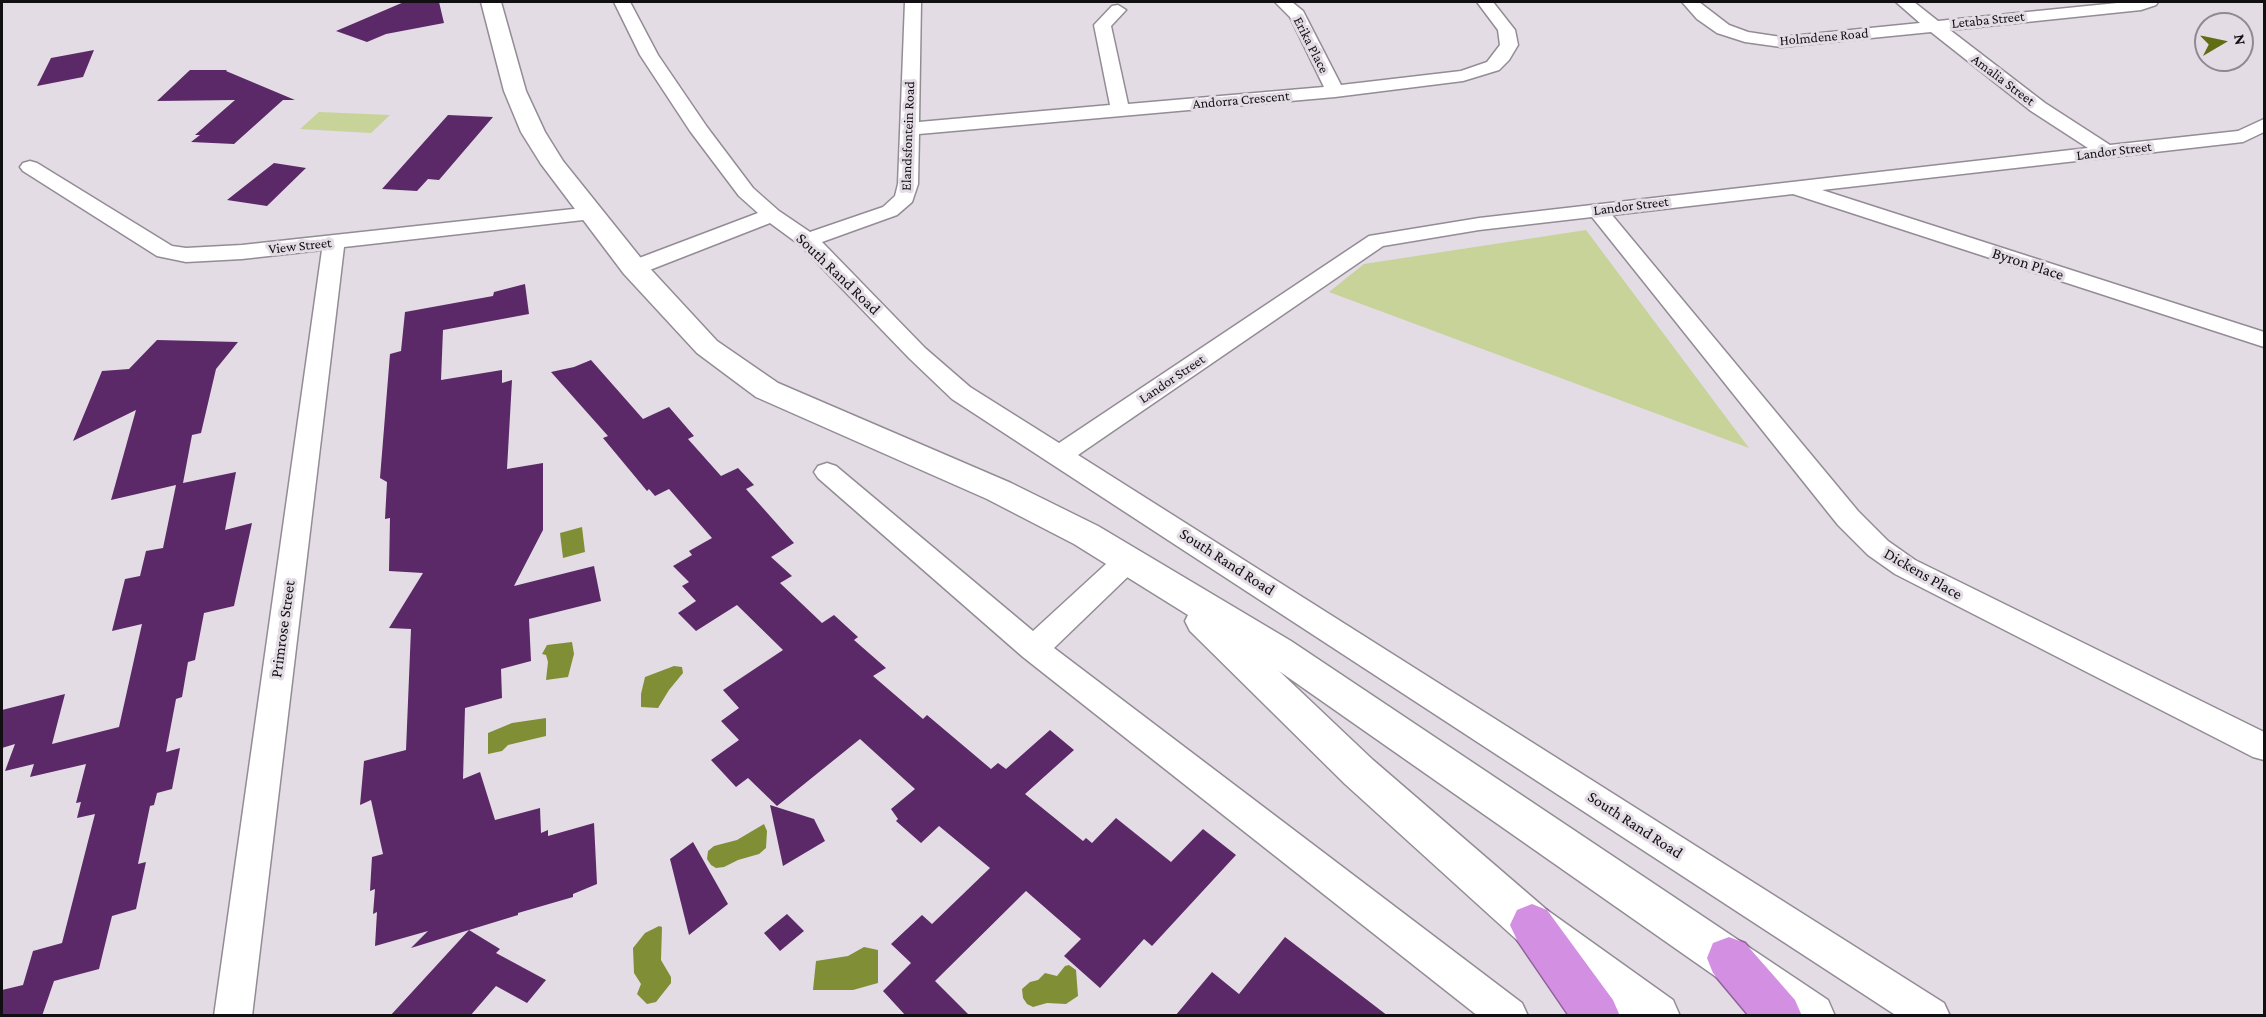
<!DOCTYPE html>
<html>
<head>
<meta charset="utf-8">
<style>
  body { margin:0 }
  #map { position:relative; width:2266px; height:1017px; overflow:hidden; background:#e3dce5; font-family:"Crimson Pro",serif }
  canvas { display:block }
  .frame { position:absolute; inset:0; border:3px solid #110f12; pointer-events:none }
  .north { position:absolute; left:2194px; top:12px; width:60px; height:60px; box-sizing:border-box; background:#e3dce5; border:2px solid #8f8a91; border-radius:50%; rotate:81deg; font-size:16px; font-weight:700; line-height:24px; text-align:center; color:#110f12 }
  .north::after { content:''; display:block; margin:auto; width:21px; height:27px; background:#606d15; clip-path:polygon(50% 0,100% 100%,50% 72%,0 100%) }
</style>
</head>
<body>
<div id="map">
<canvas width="2266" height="1017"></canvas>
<div class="frame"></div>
<div class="north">N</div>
</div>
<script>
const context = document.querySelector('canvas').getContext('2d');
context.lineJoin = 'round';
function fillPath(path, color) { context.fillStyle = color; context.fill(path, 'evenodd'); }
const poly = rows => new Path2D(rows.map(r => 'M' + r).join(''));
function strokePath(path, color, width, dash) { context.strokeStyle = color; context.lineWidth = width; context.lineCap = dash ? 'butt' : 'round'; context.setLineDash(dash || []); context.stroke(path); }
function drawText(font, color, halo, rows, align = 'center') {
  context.font = font + ' "Crimson Pro",serif'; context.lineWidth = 6; context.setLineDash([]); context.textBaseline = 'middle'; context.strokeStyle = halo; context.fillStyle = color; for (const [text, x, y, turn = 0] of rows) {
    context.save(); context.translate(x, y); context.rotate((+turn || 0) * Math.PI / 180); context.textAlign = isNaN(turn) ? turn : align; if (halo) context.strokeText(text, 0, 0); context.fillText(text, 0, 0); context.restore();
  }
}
const green = poly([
  [319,112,390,115,371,133,300,129],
  [1586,230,1749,448,1329,292,1364,264]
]);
const water = poly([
  [582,527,585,552,563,558,560,533],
  [572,642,574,654,568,677,546,680,548,662,546,655,542,654,547,645],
  [674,666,682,667,683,673,669,690,658,708,641,707,641,694,645,677],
  [546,718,546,736,508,745,502,751,488,754,488,733,512,723],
  [764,824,767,831,766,848,759,854,738,860,724,867,716,868,711,865,707,859,708,851,714,846,737,840],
  [659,926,662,927,661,960,671,977,671,983,656,1002,647,1004,637,994,641,984,634,973,633,948,645,933],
  [864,947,878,950,878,983,853,990,813,990,816,961,848,956],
  [1069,965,1076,970,1078,996,1066,1004,1047,1003,1033,1007,1027,1004,1023,998,1022,989,1030,982,1038,980,1045,973,1057,976,1065,966]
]);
const building = poly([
  [404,2,439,2,444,23,386,34,367,42,336,31],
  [94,50,83,77,37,86,51,58],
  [190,70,227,70,226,71,295,100,283,100,234,144,191,142,200,135,195,135,235,100,157,101],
  [448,115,493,117,439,180,428,179,417,191,382,189],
  [274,163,306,168,267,206,227,200],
  [525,284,529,314,443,330,441,380,502,370,502,383,512,380,507,469,543,463,543,530,514,586,594,566,601,601,529,619,531,661,501,669,502,698,465,708,463,779,480,772,495,820,540,808,541,833,548,830,548,836,594,823,597,884,573,894,573,897,518,913,518,915,469,930,500,949,496,953,546,980,527,1003,496,986,470,1016,390,1016,469,930,411,948,428,931,375,946,377,912,373,914,375,889,370,891,372,857,383,854,371,800,360,805,364,761,406,750,411,629,389,628,423,573,389,571,390,518,385,519,387,482,380,478,390,354,401,351,405,312,493,296,494,292],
  [157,340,238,342,216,369,201,433,192,435,183,483,236,472,225,530,252,523,234,606,204,613,195,660,188,662,182,697,176,699,166,752,180,748,172,789,157,793,154,805,150,806,138,864,146,862,136,909,112,916,99,969,54,981,42,1016,2,1016,2,990,23,985,33,951,62,943,95,814,77,818,81,802,76,803,86,764,30,777,34,764,5,771,15,744,2,748,2,710,65,694,52,744,119,727,142,624,112,631,125,579,140,576,146,551,163,548,176,485,111,500,136,410,73,441,102,371,129,369],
  [591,360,643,419,669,407,694,436,688,439,721,476,738,468,754,485,746,489,794,543,771,557,792,576,780,583,822,623,834,615,858,637,854,640,886,668,873,676,923,719,927,715,991,769,998,763,1006,769,1050,730,1074,750,1025,794,1083,841,1086,838,1092,843,1116,818,1171,862,1203,829,1236,855,1152,946,1144,939,1100,988,1064,956,1081,939,1026,891,935,981,970,1016,906,1016,883,991,911,963,891,944,922,915,932,924,990,868,939,826,921,843,896,821,898,819,891,809,915,789,860,739,777,806,748,778,736,787,711,760,739,740,721,721,739,708,723,690,783,650,737,605,696,631,678,613,696,601,682,586,689,582,673,566,692,555,689,551,712,538,669,489,655,496,649,489,647,491,603,438,608,436,551,372,574,367],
  [770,805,814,819,825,841,783,866],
  [693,842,728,904,689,935,670,859],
  [787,914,804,931,780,951,764,933],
  [1285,937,1388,1016,1175,1016,1212,972,1239,994]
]);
const minor = poly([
  [614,2,630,2,658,55,707,127,753,188,779,211,810,232,883,207,895,196,898,184,905,2,921,2,919,122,1110,105,1094,25,1112,6,1118,5,1126,10,1111,26,1128,104,1324,87,1290,17,1275,2,1292,2,1303,11,1341,85,1461,71,1487,62,1500,45,1498,30,1477,2,1493,2,1515,30,1518,45,1509,60,1499,70,1463,81,1335,97,919,134,918,184,912,202,897,215,822,242,925,348,970,387,1059,443,1369,236,1479,218,2088,148,2031,111,1931,32,1781,47,1745,42,1717,33,1697,19,1682,2,1699,2,1729,25,1748,32,1781,37,1920,23,1896,2,1914,2,1938,21,2127,2,2158,2,2156,5,2141,10,1950,30,2045,103,2110,145,2238,131,2264,119,2264,132,2243,142,1822,190,2264,332,2264,347,1793,194,1612,215,1858,511,1888,541,1915,560,2264,732,2264,760,2253,757,1895,574,1868,555,1838,525,1592,217,1479,230,1383,246,1078,455,1944,1003,1950,1016,1897,1016,952,399,909,358,800,245,770,223,642,273,634,275,626,273,623,268,626,263,758,213,739,196,690,131,640,55,614,2],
  [30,161,37,163,172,246,186,248,242,245,592,207,599,209,602,213,599,217,592,219,344,247,252,1016,214,1016,322,250,242,259,186,262,157,256,23,171,20,167,23,163,30,161],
  [827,463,836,466,1033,631,1118,553,1128,550,1138,553,1142,560,1138,567,1054,648,1522,1003,1528,1016,1478,1016,1023,657,818,478,814,472,818,466,827,463]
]);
const secondary = poly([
  [481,2,501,2,526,91,545,132,563,161,644,262,717,341,778,383,1011,483,1098,526,1291,641,1828,1000,1835,1016,1772,1016,1279,671,1373,760,1547,910,1673,1000,1680,1016,1618,1016,1517,940,1345,784,1190,631,1185,621,1188,615,1074,544,987,499,756,397,697,353,624,274,541,164,521,132,504,91,481,2]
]);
const motorway = poly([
  [1532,904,1547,910,1613,1000,1620,1016,1569,1016,1517,940,1510,925,1517,910,1532,904],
  [1729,937,1745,943,1795,1000,1802,1016,1749,1016,1713,973,1707,958,1713,943,1729,937]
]);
const farStreetnames = [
  ["Letaba Street",1988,20,-6],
  ["Holmdene Road",1824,37,-5],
  ["Erika Place",1311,45,63],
  ["Amalia Street",2003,80,37],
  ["Andorra Crescent",1241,100,-5],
  ["Elandsfontein Road",908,136,-88],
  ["Landor Street",2114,151,-7],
  ["Landor Street",1631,206,-7],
  ["View Street",300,246,-6],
  ["Landor Street",1172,379,-34]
];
const streetNames = [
  ["Byron Place",2028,264,18],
  ["South Rand Road",838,274,44],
  ["South Rand Road",1227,562,33],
  ["Dickens Place",1923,574,30],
  ["Primrose Street",283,629,-82],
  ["South Rand Road",1635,825,33]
];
fillPath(green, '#c7d398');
fillPath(water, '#808e35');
fillPath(building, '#5b2967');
strokePath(minor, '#938c95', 3);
strokePath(secondary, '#938c95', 3);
strokePath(motorway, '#8f6399', 3);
fillPath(minor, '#fff');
fillPath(secondary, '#fff');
fillPath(motorway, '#d390e2');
drawText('14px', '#110f12', '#e3dce5', farStreetnames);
drawText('16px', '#110f12', '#e3dce5', streetNames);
</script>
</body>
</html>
